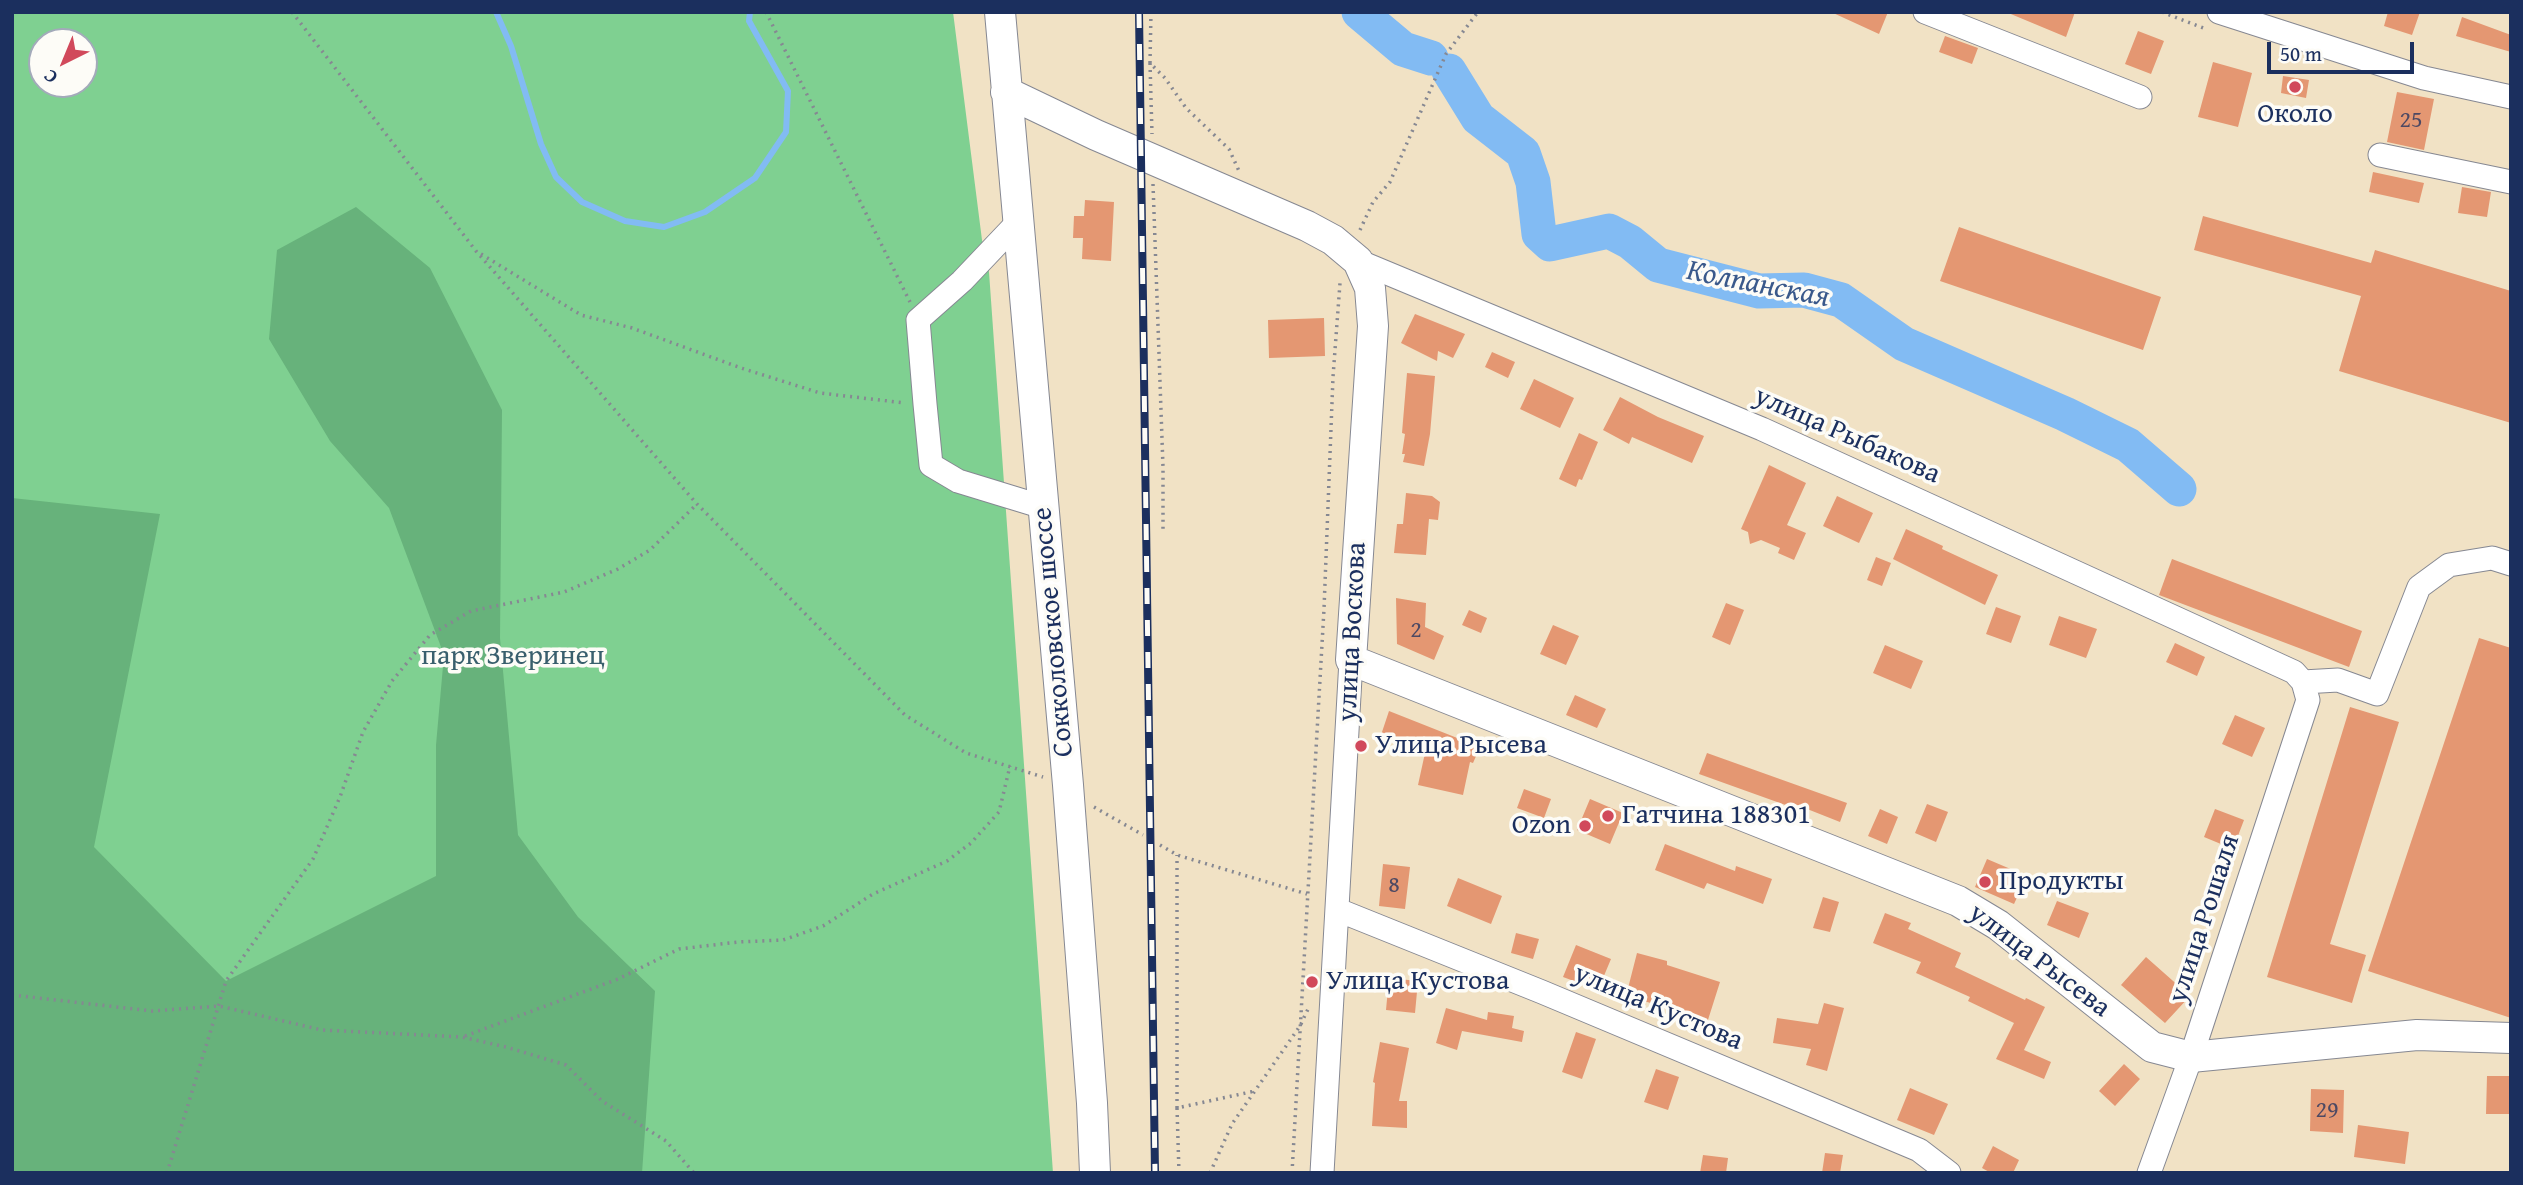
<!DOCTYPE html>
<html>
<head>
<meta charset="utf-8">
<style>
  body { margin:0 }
  #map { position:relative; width:2523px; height:1185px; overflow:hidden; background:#f1e2c5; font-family:"Gentium Book Plus",serif }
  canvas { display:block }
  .frame { position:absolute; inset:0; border:14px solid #1b2f5e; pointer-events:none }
  .north { position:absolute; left:28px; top:28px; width:70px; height:70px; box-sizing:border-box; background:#fdfcf7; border:2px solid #a3aaba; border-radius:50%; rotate:223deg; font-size:19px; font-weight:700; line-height:28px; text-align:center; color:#1b2f5e }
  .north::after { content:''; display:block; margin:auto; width:24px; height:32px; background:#d1495b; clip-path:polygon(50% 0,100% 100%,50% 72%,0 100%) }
  .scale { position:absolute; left:2267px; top:42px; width:147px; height:32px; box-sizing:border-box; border:4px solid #1b2f5e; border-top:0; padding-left:9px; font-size:21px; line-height:24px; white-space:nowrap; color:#1b2f5e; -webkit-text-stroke:5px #fdfcf7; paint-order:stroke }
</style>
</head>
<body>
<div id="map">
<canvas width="2523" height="1185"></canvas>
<div class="frame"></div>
<div class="north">С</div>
<div class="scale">50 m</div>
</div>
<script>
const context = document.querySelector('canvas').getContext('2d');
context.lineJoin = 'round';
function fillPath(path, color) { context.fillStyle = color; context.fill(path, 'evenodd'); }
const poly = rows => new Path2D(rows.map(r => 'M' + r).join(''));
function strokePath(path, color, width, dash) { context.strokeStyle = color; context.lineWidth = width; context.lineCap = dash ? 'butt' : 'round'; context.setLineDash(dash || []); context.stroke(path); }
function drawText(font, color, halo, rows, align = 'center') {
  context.font = font + ' "Gentium Book Plus",serif'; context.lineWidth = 7; context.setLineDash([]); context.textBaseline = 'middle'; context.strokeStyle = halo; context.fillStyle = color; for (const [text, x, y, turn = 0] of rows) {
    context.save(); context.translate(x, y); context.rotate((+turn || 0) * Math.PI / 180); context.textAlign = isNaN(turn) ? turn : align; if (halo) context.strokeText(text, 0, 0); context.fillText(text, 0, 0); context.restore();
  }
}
const green = poly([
  [12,12,953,12,982,240,989,272,1053,1173,12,1173],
  [42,42,84,42,84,84,42,84]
]);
const forest = poly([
  [356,207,430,268,502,410,500,638,518,835,578,917,655,991,642,1173,12,1173,12,498,160,514,94,847,226,981,436,876,436,745,444,655,389,508,330,441,269,339,277,250]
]);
const stream = poly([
  [496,12,511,46,541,144,556,177,582,202,625,221,664,227,705,212,755,178,786,132,788,91,749,21,750,12]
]);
const river = poly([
  [1359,12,1403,49,1431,58],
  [1449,71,1478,118,1523,153,1533,182,1539,234,1550,244,1609,231,1630,242,1658,265,1759,291,1804,290,1841,300,1904,344,2065,414,2128,445,2179,489]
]);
const building = poly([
  [1831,12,1888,12,1879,34],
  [2006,12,2075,12,2066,37],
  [2388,12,2420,12,2412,35,2384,26],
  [2462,17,2511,35,2511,52,2456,36],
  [2138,31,2164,41,2151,74,2125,64],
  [1945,36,1978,48,1972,64,1939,52],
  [2213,62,2252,73,2238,127,2198,117],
  [2283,76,2309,80,2306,98,2281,93],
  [2397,92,2434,99,2424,150,2387,142],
  [2373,172,2424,183,2419,203,2369,192],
  [2462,187,2491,192,2487,217,2458,213],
  [1085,200,1114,202,1111,261,1082,259,1083,238,1073,238,1074,216,1084,216],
  [2203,216,2371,263,2375,250,2511,291,2511,423,2339,371,2361,296,2194,250],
  [1959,227,2161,297,2143,350,1940,281],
  [1415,314,1465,334,1453,358,1438,351,1437,361,1401,343],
  [1324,318,1325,356,1269,358,1268,320],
  [1492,352,1515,362,1508,378,1485,367],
  [1407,373,1435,376,1430,434,1424,466,1403,462,1405,454,1402,454,1405,434,1402,433],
  [1534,379,1574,398,1560,428,1520,409],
  [1620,397,1658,417,1704,436,1692,463,1632,437,1629,444,1603,430],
  [1579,433,1598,442,1582,480,1579,479,1576,487,1559,479],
  [1769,465,1806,483,1787,525,1806,533,1794,560,1778,553,1780,548,1761,540,1750,544,1748,532,1741,529],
  [1406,493,1432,496,1440,502,1438,520,1429,519,1426,555,1394,553,1397,524,1403,524],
  [1837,496,1873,513,1859,543,1823,526],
  [1906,529,1943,546,1942,549,1998,575,1985,605,1893,559],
  [1876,557,1891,563,1882,586,1867,580],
  [2172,559,2362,631,2349,667,2159,595],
  [1396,598,1426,603,1425,627,1444,636,1434,660,1397,644],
  [1726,603,1744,610,1730,645,1712,637],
  [1996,607,2021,616,2011,643,1986,634],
  [1469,610,1487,618,1481,633,1462,625],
  [2059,616,2097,629,2086,658,2049,645],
  [1553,625,1579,636,1566,665,1540,654],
  [2479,638,2511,648,2511,1018,2368,971],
  [2175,643,2205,657,2197,676,2166,662],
  [1885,645,1923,661,1911,689,1873,673],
  [1575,695,1606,709,1597,728,1566,715],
  [2350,707,2399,722,2330,944,2366,955,2352,1003,2267,977],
  [1389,711,1480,747,1473,763,1470,762,1463,795,1418,785,1425,753,1380,738],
  [2235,715,2265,728,2252,757,2222,744],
  [1707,753,1847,803,1840,822,1792,803,1791,807,1699,774],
  [1524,789,1551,799,1544,818,1517,808],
  [1590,799,1623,813,1610,844,1577,830],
  [1927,804,1948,812,1936,842,1915,833],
  [1880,809,1898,817,1887,844,1868,836],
  [2215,809,2244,820,2233,849,2204,837],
  [1665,844,1735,871,1736,866,1772,879,1763,904,1707,883,1704,889,1655,870],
  [1987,859,2027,876,2014,904,1975,887],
  [1383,864,1410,867,1405,909,1379,906],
  [1458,878,1502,896,1491,924,1447,906],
  [1823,897,1839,902,1830,932,1813,928],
  [2057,901,2089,913,2079,938,2047,925],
  [1885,913,1911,923,1908,929,1961,953,1955,967,2025,1000,2026,998,2045,1007,2024,1050,2051,1062,2044,1079,1996,1059,2014,1023,1968,1001,1970,997,1916,973,1921,962,1873,943],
  [1516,933,1539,939,1533,959,1511,953],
  [1576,945,1611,959,1598,990,1563,977],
  [1637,953,1667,961,1667,965,1720,982,1707,1023,1678,1014,1679,1011,1626,996],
  [2146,957,2190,996,2165,1023,2121,985],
  [1389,978,1418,981,1415,1013,1386,1010],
  [1824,1003,1844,1008,1827,1071,1806,1065,1811,1049,1773,1043,1777,1018,1818,1024],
  [1446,1008,1487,1020,1488,1012,1514,1016,1512,1028,1524,1031,1522,1042,1462,1031,1457,1050,1436,1043],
  [1576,1032,1596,1039,1582,1079,1562,1072],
  [1380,1042,1409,1048,1399,1101,1407,1101,1407,1128,1372,1126,1375,1083,1373,1082],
  [2124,1064,2140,1079,2115,1106,2099,1091],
  [1656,1069,1679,1077,1668,1110,1644,1102],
  [2487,1076,2511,1076,2511,1114,2486,1114],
  [1910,1088,1948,1104,1934,1135,1897,1120],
  [2311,1089,2344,1090,2343,1133,2310,1131],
  [2358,1125,2409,1132,2405,1164,2354,1157],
  [1993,1146,2019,1160,2013,1173,1991,1173,1982,1168],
  [1825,1153,1843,1155,1840,1173,1822,1173],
  [1703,1155,1728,1158,1726,1173,1700,1173]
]);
const path = poly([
  [292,12,476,251,697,504,905,715,966,753,1043,777],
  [766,12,910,302],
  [1151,12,1150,63,1165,78,1186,108,1229,149,1239,171],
  [2162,12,2206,29],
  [1150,63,1152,134],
  [1153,184,1163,467,1163,531],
  [1360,230,1373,202,1390,182,1446,54,1478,12],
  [481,254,581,315,632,328,741,368,820,393,905,403],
  [1094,807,1143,835],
  [1160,845,1177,855,1307,894],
  [12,995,152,1011,219,1006,322,1030,462,1037,506,1047,566,1065,602,1101,666,1141,694,1173],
  [465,1036,618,979,679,949,738,942,783,940,823,926,873,894,947,861,971,843,999,812,1010,766],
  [1177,1108,1177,855],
  [167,1173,226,981,313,859,340,797,363,732,392,681,430,635,471,611,564,592,618,569,650,550,697,504],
  [1179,1173,1177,1108,1255,1091],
  [1210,1173,1232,1124,1300,1026,1309,1007],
  [1292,1173,1324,609,1333,377,1340,283]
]);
const minor = poly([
  [1925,12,2140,97],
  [2219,12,2424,78,2511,97],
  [2380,155,2511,182],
  [1019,221,962,281,918,320,925,404,931,465,958,481,1043,507],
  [1358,261,1762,429,2294,672,2303,682,2308,700,2191,1057,2149,1173],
  [2303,682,2338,680,2377,694,2419,587,2449,565,2492,558,2511,564],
  [1338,910,1542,992,1919,1150,1949,1173],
  [1322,1173,1351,660]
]);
const major = poly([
  [1000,12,1068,785,1092,1103,1095,1173],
  [1006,92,1096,135,1307,226,1333,240,1358,261,1370,288,1373,326,1351,660,1958,901,1998,925,2152,1047,2191,1057,2417,1035,2511,1038]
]);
const rail = poly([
  [1139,12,1155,1173]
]);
const markers = [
  [2295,87,7,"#d1495b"],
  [1361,746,7,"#d1495b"],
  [1608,816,7,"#d1495b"],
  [1585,826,7,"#d1495b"],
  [1985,882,7,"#d1495b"],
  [1312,982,7,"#d1495b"]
];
const numberNames = [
  ["25",2411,121],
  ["2",1416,631],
  ["8",1394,886],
  ["29",2327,1111]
];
const poiNames = [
  ["Около",2295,115,"center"],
  ["Улица Рысева",1375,746],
  ["Гатчина 188301",1622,816],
  ["Ozon",1571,826,"right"],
  ["Продукты",1999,882],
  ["Улица Кустова",1326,982]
];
const streetNames = [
  ["улица Рыбакова",1847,436,24],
  ["Сокколовское шоссе",1054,632,-95],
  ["улица Воскова",1353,632,-87],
  ["улица Рошаля",2205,919,-72],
  ["улица Рысева",2039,961,37],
  ["улица Кустова",1658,1008,23]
];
const parkNames = [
  ["парк Зверинец",513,657]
];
const waterNames = [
  ["Колпанская",1758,285,11]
];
fillPath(green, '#7fd091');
fillPath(forest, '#67b27b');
strokePath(stream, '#82bbf3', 6);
strokePath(river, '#82bbf3', 35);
fillPath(building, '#e49772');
strokePath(minor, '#868892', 25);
strokePath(major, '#868892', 32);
strokePath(path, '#868892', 3.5, [2, 5]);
strokePath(minor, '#fff', 23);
strokePath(major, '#fff', 30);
strokePath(rail, '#1b2f5e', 8);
strokePath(rail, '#fdfcf7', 5, [16]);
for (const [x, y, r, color] of markers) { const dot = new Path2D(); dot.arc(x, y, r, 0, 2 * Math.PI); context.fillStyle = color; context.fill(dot); strokePath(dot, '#fdfcf7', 2.5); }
drawText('24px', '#4d4963', null, numberNames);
drawText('28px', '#1b2f5e', '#fdfcf7', poiNames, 'left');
drawText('28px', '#1b2f5e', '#fdfcf7', streetNames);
drawText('28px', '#395f6d', '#fdfcf7', parkNames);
drawText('italic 30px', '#3a598b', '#fdfcf7', waterNames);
</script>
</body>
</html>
